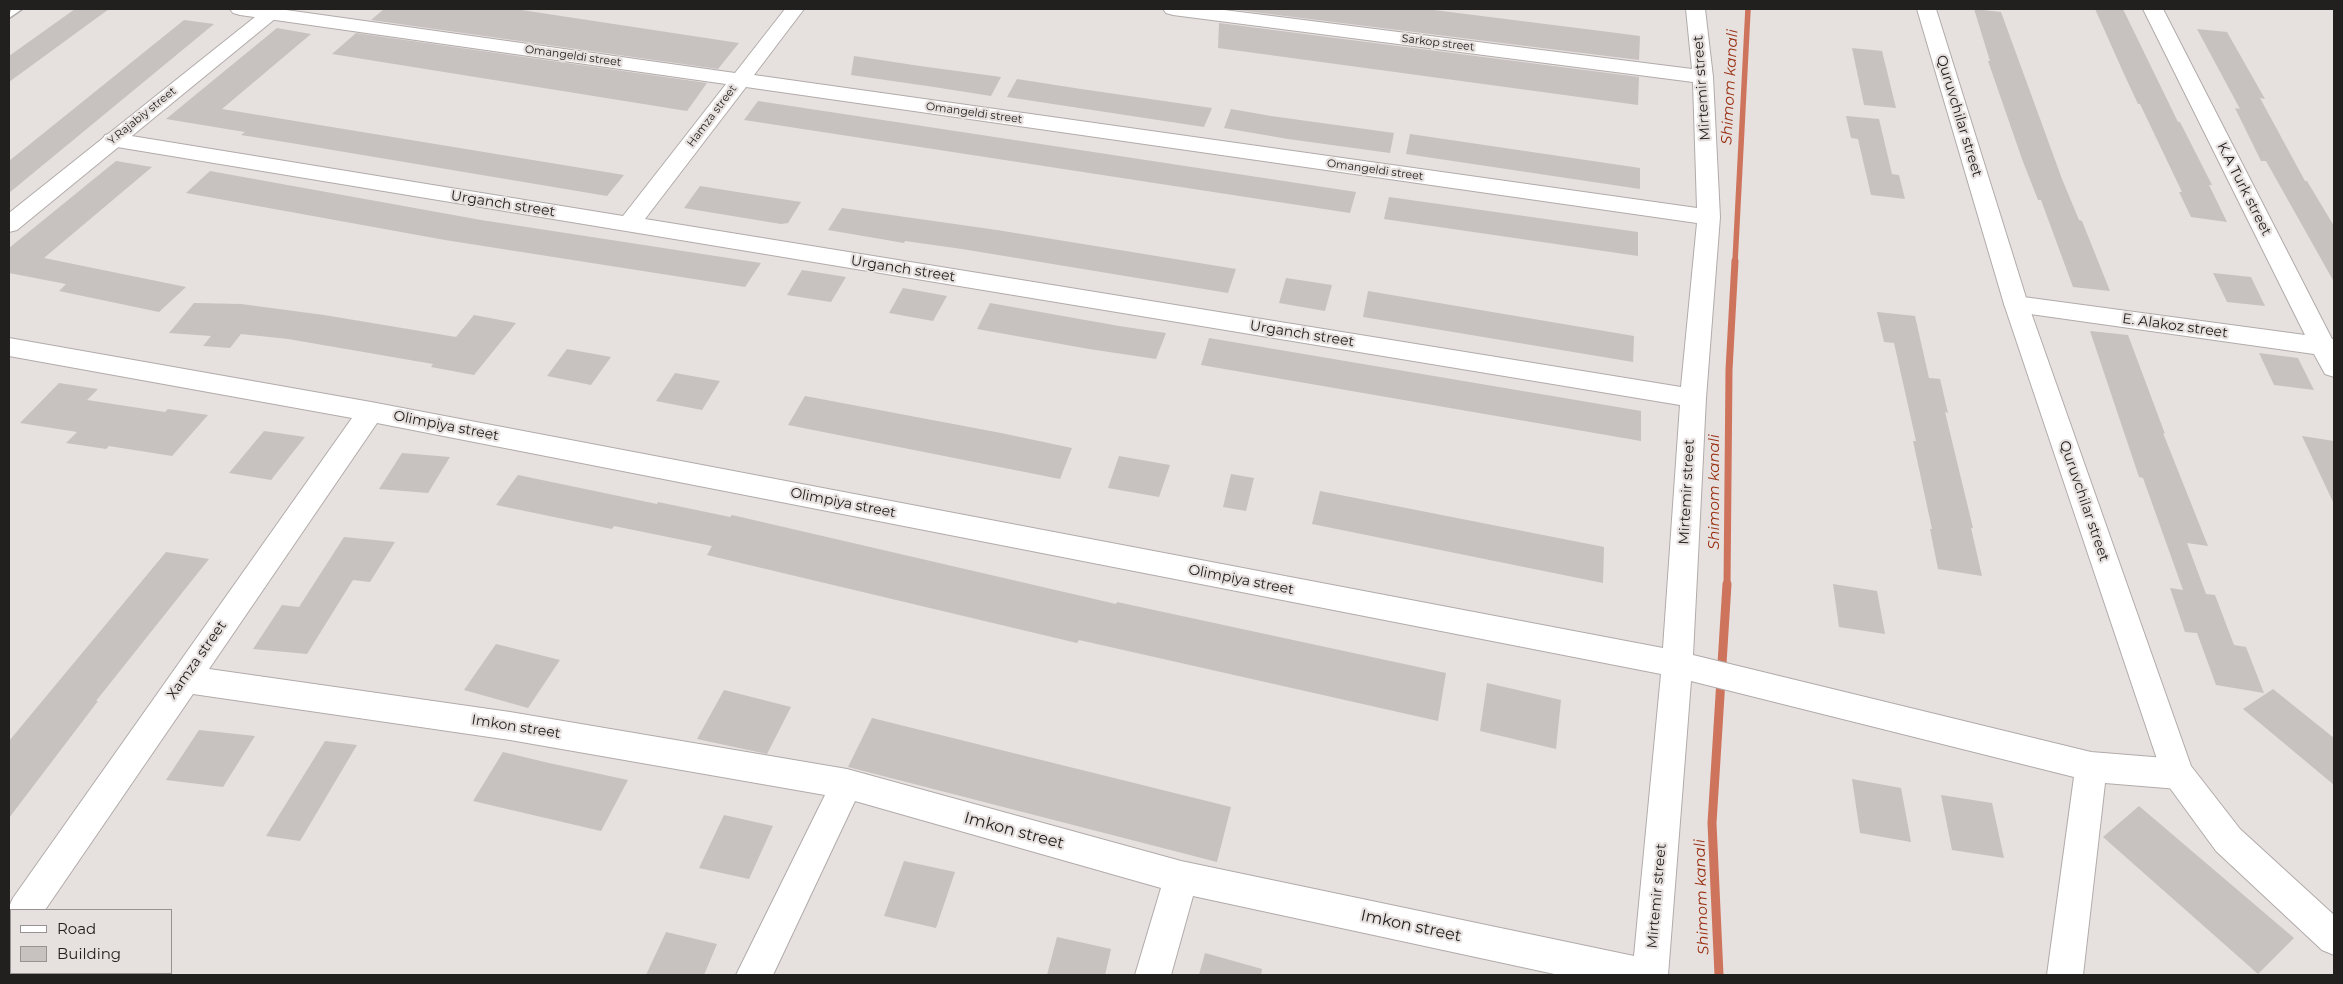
<!DOCTYPE html>
<html>
<head>
<meta charset="utf-8">
<style>
  body { margin:0 }
  #map { position:relative; width:2343px; height:984px; overflow:hidden; background:#e6e0de; font-family:Montserrat,sans-serif }
  canvas { display:block }
  .frame { position:absolute; inset:0; border:10px solid #22201f; pointer-events:none }
  .legend { position:absolute; left:10px; top:909px; width:162px; height:65px; box-sizing:border-box; background:#e6e0de; border:1px solid #989392; margin:0; padding:6px 9px; list-style:none; font-size:15px; color:#22201f }
  .legend li { display:flex; align-items:center; gap:10px; height:25px }
  .legend b { width:25px; border:1px solid #989392 }
</style>
</head>
<body>
<div id="map">
<canvas width="2343" height="984"></canvas>
<div class="frame"></div>
<ul class="legend">
<li><b style="height:6px;background:#fff"></b>Road</li>
<li><b style="height:14px;background:#c7c1c0"></b>Building</li>
</ul>
</div>
<script>
const context = document.querySelector('canvas').getContext('2d');
context.lineJoin = 'round';
const poly = rows => new Path2D(rows.map(r => 'M' + r).join(''));
function strokePath(path, color, width, dash) { context.strokeStyle = color; context.lineWidth = width; context.lineCap = dash ? 'butt' : 'round'; context.setLineDash(dash || []); context.stroke(path); }
function fillPath(path, color) { context.fillStyle = color; context.fill(path, 'evenodd'); }
function drawText(font, color, halo, rows, align = 'center') {
  context.font = font + ' Montserrat,sans-serif'; context.lineWidth = 4.5; context.setLineDash([]); context.textBaseline = 'middle'; context.strokeStyle = halo; context.fillStyle = color; for (const [text, x, y, turn = 0] of rows) {
    context.save(); context.translate(x, y); context.rotate((+turn || 0) * Math.PI / 180); context.textAlign = isNaN(turn) ? turn : align; if (halo) context.strokeText(text, 0, 0); context.fillText(text, 0, 0); context.restore();
  }
}
const streamFar2 = poly([
  [1735,262,1748,9]
]);
const streamFar1 = poly([
  [1727,586,1729,370,1735,261]
]);
const stream = poly([
  [1719,975,1712,823,1727,584]
]);
const building = poly([
  [75,9,109,9,9,82,9,56],
  [384,9,515,9,739,43,718,69,371,20],
  [1229,9,1426,9,1601,31,1640,36,1639,60],
  [1974,9,2001,12,2062,179,2079,220,2082,221,2110,291,2073,287,2041,200,2038,200,2022,159,1988,61,1990,61],
  [2095,9,2123,9,2178,122,2180,122,2212,185,2209,185,2227,222,2191,217,2179,192,2182,192,2140,104,2138,104,2124,74],
  [184,20,214,24,9,193,9,161],
  [1219,23,1639,77,1638,105,1218,48],
  [277,28,311,34,222,109,624,175,607,196,291,143,241,135,245,132,166,119],
  [2197,29,2227,32,2265,99,2260,98,2305,181,2307,181,2334,226,2334,282,2266,161,2261,161,2235,108,2240,109],
  [356,33,707,83,687,111,332,54],
  [1852,48,1882,51,1896,108,1864,105],
  [854,56,920,66,1001,77,991,96,934,87,851,75],
  [1017,79,1081,89,1212,108,1204,127,1007,97],
  [758,101,1356,192,1350,213,744,120],
  [1231,109,1271,116,1394,133,1390,153,1288,139,1224,128],
  [1846,116,1879,119,1892,174,1899,175,1905,199,1871,195,1858,139,1851,138],
  [1410,134,1640,168,1640,189,1406,154],
  [116,161,152,167,44,258,186,287,159,312,59,291,66,284,9,273,9,248],
  [210,171,481,220,761,263,745,287,445,240,186,193],
  [700,186,756,195,801,202,788,223,781,224,684,208],
  [1389,197,1638,232,1638,256,1384,219],
  [842,208,997,230,1236,269,1228,293,962,249,905,241,904,243,828,230],
  [802,270,846,277,831,302,787,295],
  [2213,273,2251,277,2265,306,2227,302],
  [1286,278,1332,285,1325,311,1279,303],
  [903,288,947,296,933,321,889,313],
  [1368,291,1634,336,1633,362,1363,317],
  [194,303,241,304,324,315,456,337,474,315,516,323,474,375,431,367,433,364,288,339,241,334,230,348,203,346,211,336,169,333],
  [990,303,1119,326,1166,333,1156,359,1089,349,977,329],
  [1877,312,1915,316,1929,378,1940,379,1948,413,1945,412,1973,528,1971,528,1982,576,1938,569,1930,529,1932,529,1913,441,1916,441,1894,343,1884,342],
  [2090,331,2128,335,2165,434,2163,433,2208,546,2187,543,2206,594,2215,595,2234,645,2246,647,2264,693,2216,685,2197,633,2185,632,2170,588,2183,590,2143,478,2139,477],
  [1209,338,1641,411,1641,441,1201,365],
  [567,349,611,357,591,385,547,376],
  [2259,353,2298,358,2314,390,2274,385],
  [675,373,720,381,702,410,656,401],
  [59,383,98,389,87,400,165,412,168,409,208,415,172,456,109,446,106,449,66,443,77,432,20,423],
  [805,396,1001,433,1072,448,1060,479,788,425],
  [264,431,305,437,271,480,229,473],
  [2302,436,2334,441,2334,504],
  [402,453,450,457,428,493,379,489],
  [1119,456,1170,465,1159,497,1108,488],
  [1231,474,1254,478,1246,511,1223,507],
  [518,475,657,504,658,502,730,517,732,515,1116,604,1117,602,1446,673,1438,721,1079,640,1077,643,707,555,712,546,614,526,612,529,496,505],
  [1320,491,1604,547,1603,583,1312,524],
  [344,537,395,542,370,582,353,580,307,654,253,649,282,605,299,607],
  [166,552,209,559,96,701,98,701,9,818,9,741],
  [1833,584,1877,591,1885,634,1839,627],
  [496,644,560,660,528,708,464,690],
  [1487,683,1561,700,1556,749,1480,731],
  [2273,689,2334,738,2334,785,2243,709],
  [724,690,791,707,767,754,697,739],
  [872,718,1231,807,1217,862,848,767],
  [199,730,255,736,223,787,166,780],
  [325,741,357,745,300,841,266,836],
  [503,752,549,763,628,780,601,831,473,801],
  [1852,779,1901,788,1911,842,1860,833],
  [1941,795,1992,803,2004,858,1952,850],
  [2139,806,2294,938,2258,974,2103,837],
  [724,815,773,826,749,879,699,868],
  [904,861,955,872,936,928,884,916],
  [666,932,717,944,704,975,646,975],
  [1057,937,1111,949,1105,975,1047,975],
  [1205,953,1262,969,1261,975,1199,975]
]);
const service = poly([
  [11,9,22,9,9,18,11,9]
]);
const minor = poly([
  [230,9,279,9,735,73,785,9,804,9,754,75,1697,208,1693,82,1173,15,1166,13,1163,9,1216,9,1692,69,1686,9,1705,9,1713,77,1720,217,1706,398,1693,655,2091,752,2178,759,2189,764,2194,774,2189,784,2178,789,2105,783,2083,975,2047,975,2074,777,1691,681,1668,975,1559,975,1193,896,1171,975,1135,975,1161,888,855,801,773,975,736,975,825,795,510,740,193,694,45,910,11,910,11,950,9,951,9,907,13,898,352,418,9,356,9,338,371,402,1663,648,1680,405,105,145,102,140,105,135,113,133,623,216,726,84,240,15,233,13,230,9],
  [746,87,1697,223,1681,387,645,219,746,87],
  [377,423,1661,674,1634,956,1181,861,847,769,510,712,209,669,377,423],
  [2143,9,2163,9,2332,339,2334,339,2334,377,2325,374,2314,354,2016,312,2007,310,2004,304,2007,298,2016,296,2305,335,2143,9]
]);
const tertiary = poly([
  [265,9,287,9,17,230,9,232,9,213,265,9]
]);
const secondary = poly([
  [1917,9,1936,9,2028,304,2191,766,2240,829,2334,915,2334,955,2322,950,2216,851,2167,784,2162,774,2004,304,1917,9]
]);
const farStreetnames = [
  ["Sarkop street",1438,43,7],
  ["Omangeldi street",573,56,8],
  ["Omangeldi street",974,113,8],
  ["Y.Rajabiy street",142,116,-39],
  ["Hamza street",712,116,-53],
  ["Omangeldi street",1375,170,8]
];
const streetNames = [
  ["Mirtemir street",1702,88,-94],
  ["Quruvchilar street",1959,116,73],
  ["K.A Turk street",2244,189,63],
  ["Urganch street",503,204,9],
  ["Urganch street",903,269,9],
  ["E. Alakoz street",2175,326,8],
  ["Urganch street",1302,334,9],
  ["Olimpiya street",446,426,11],
  ["Mirtemir street",1687,492,-87],
  ["Quruvchilar street",2084,501,71],
  ["Olimpiya street",843,503,11],
  ["Olimpiya street",1241,580,11],
  ["Xamza street",197,660,-55],
  ["Imkon street",516,727,9],
  ["Mirtemir street",1657,896,-85]
];
const waterNames = [
  ["Shimom kanali",1730,87,-87],
  ["Shimom kanali",1715,492,-90],
  ["Shimom kanali",1702,897,-92]
];
const nearStreetnames = [
  ["Imkon street",1014,831,15],
  ["Imkon street",1411,926,12]
];
strokePath(streamFar2, '#ce745d', 5.5);
strokePath(streamFar1, '#ce745d', 7);
strokePath(stream, '#ce745d', 9);
fillPath(building, '#c7c1c0');
strokePath(service, '#b1abaa', 3);
strokePath(minor, '#b1abaa', 2);
strokePath(tertiary, '#b1abaa', 2);
strokePath(secondary, '#b1abaa', 2);
fillPath(service, '#fff');
fillPath(minor, '#fff');
fillPath(tertiary, '#fff');
fillPath(secondary, '#fff');
drawText('11px', '#22201f', '#e6e0de', farStreetnames);
drawText('14px', '#22201f', '#e6e0de', streetNames);
drawText('italic 15px', '#982c0e', '#e6e0de', waterNames);
drawText('16px', '#22201f', '#e6e0de', nearStreetnames);
</script>
</body>
</html>
